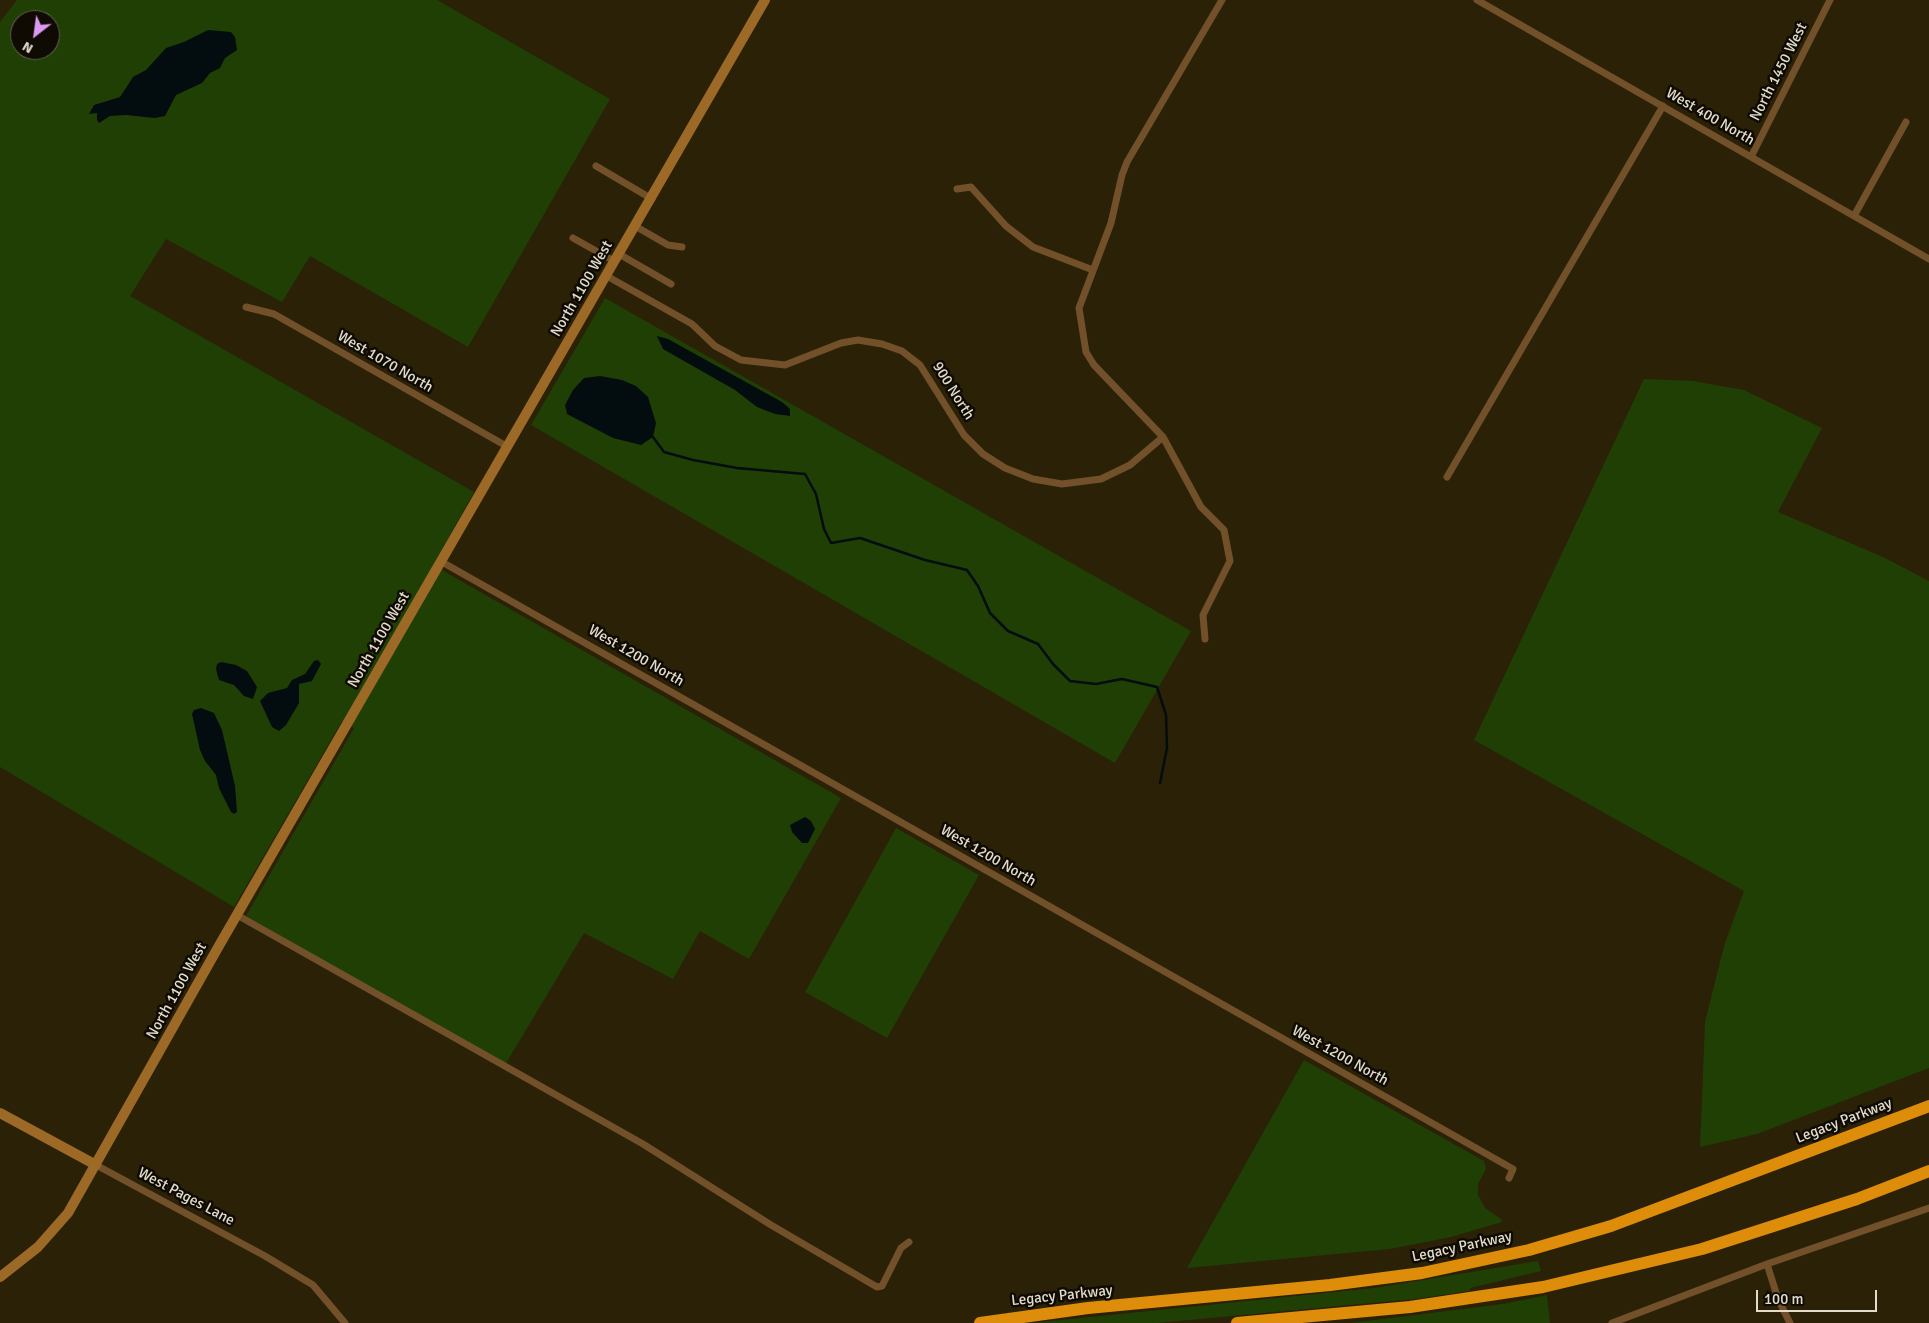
<!DOCTYPE html>
<html>
<head>
<meta charset="utf-8">
<style>
  body { margin:0 }
  #map { position:relative; width:1929px; height:1323px; overflow:hidden; background:#2b2106; font-family:Signika,sans-serif }
  canvas { display:block }
  .north { position:absolute; left:10px; top:10px; width:50px; height:50px; box-sizing:border-box; background:#0f0b03; border:1px solid #635f54; border-radius:50%; rotate:210deg; font-size:14px; font-weight:700; line-height:20px; text-align:center; color:#e2dccd }
  .north::after { content:''; display:block; margin:auto; width:18px; height:22px; background:#dc99f4; clip-path:polygon(50% 0,100% 100%,50% 72%,0 100%) }
  .scale { position:absolute; left:1756px; top:1290px; width:121px; height:22px; box-sizing:border-box; border:2px solid #e2dccd; border-top:0; padding-left:6px; font-size:15px; line-height:18px; white-space:nowrap; color:#e2dccd; -webkit-text-stroke:4px #0f0b03; paint-order:stroke }
</style>
</head>
<body>
<div id="map">
<canvas width="1929" height="1323"></canvas>
<div class="north">N</div>
<div class="scale">100 m</div>
</div>
<script>
const context = document.querySelector('canvas').getContext('2d');
context.lineJoin = 'round';
function fillPath(path, color) { context.fillStyle = color; context.fill(path, 'evenodd'); }
const poly = rows => new Path2D(rows.map(r => 'M' + r).join(''));
function strokePath(path, color, width, dash) { context.strokeStyle = color; context.lineWidth = width; context.lineCap = dash ? 'butt' : 'round'; context.setLineDash(dash || []); context.stroke(path); }
function drawText(font, color, halo, rows, align = 'center') {
  context.font = font + ' Signika,sans-serif'; context.lineWidth = 5; context.setLineDash([]); context.textBaseline = 'middle'; context.strokeStyle = halo; context.fillStyle = color; for (const [text, x, y, turn = 0] of rows) {
    context.save(); context.translate(x, y); context.rotate((+turn || 0) * Math.PI / 180); context.textAlign = isNaN(turn) ? turn : align; if (halo) context.strokeText(text, 0, 0); context.fillText(text, 0, 0); context.restore();
  }
}
const green = poly([
  [17,0,437,0,610,99,468,347,310,256,282,302,166,239,130,296,474,492,433,565,841,798,749,959,700,931,673,979,584,933,505,1065,246,916,354,728,342,721,234,907,0,767,0,22],
  [20,20,50,20,50,50,20,50],
  [605,298,1191,631,1115,763,531,425],
  [1644,379,1693,381,1744,390,1822,428,1778,512,1885,558,1929,581,1929,1068,1757,1134,1700,1147,1705,1022,1724,946,1744,891,1474,740],
  [896,828,979,875,887,1038,805,992],
  [1304,1060,1484,1161,1486,1169,1478,1184,1478,1195,1485,1208,1501,1219,1502,1222,1451,1237,1390,1249,1187,1268],
  [1538,1261,1541,1271,1470,1288,1470,1291,1414,1299,1157,1323,1032,1323,1374,1288],
  [1547,1295,1550,1323,1350,1323,1503,1304]
]);
const water = poly([
  [208,30,231,32,235,37,237,50,225,58,220,68,210,73,202,83,176,95,165,116,155,118,126,115,110,116,99,123,97,120,97,113,89,114,94,105,120,97,133,77,146,70,166,48,184,42],
  [657,336,668,339,782,402,790,409,790,416,775,414,757,407,735,390,663,349],
  [600,376,622,380,636,386,648,397,656,423,653,437,641,445,613,438,567,414,565,405,573,390,584,378],
  [318,660,321,664,312,681,299,684,299,703,286,725,279,731,272,727,260,701,268,693,287,688,292,680,305,674,314,661],
  [221,662,236,665,247,671,257,687,253,699,244,696,234,685,219,680,216,669,217,664],
  [201,708,214,713,222,730,235,786,237,812,234,814,231,812,219,788,216,775,205,761,200,750,192,714,194,710],
  [805,817,811,821,815,829,808,843,802,843,792,832,790,825]
]);
const stream = poly([
  [653,437,664,452,693,460,737,468,805,474,816,494,824,529,831,543,860,538,925,560,967,570,978,586,990,613,1008,631,1038,644,1053,664,1070,681,1096,684,1122,679,1157,687,1166,715,1167,748,1160,783]
]);
const street = poly([
  [1477,0,1929,259],
  [1751,157,1830,0],
  [596,166,652,199],
  [957,189,971,187,1006,226,1033,247,1093,270],
  [1854,216,1906,122],
  [635,226,668,245,682,247],
  [573,238,614,261],
  [619,254,671,284],
  [605,275,692,324,715,346,741,360,785,365,841,343,858,340,882,344,902,351,920,365,964,435,983,454,1005,468,1033,479,1062,484,1101,479,1130,465,1163,437],
  [246,307,274,314,508,447],
  [1447,477,1663,106],
  [442,562,1513,1169,1509,1178],
  [1205,639,1203,615,1230,561,1224,530,1201,507,1163,437,1094,365,1086,352,1079,308,1111,223,1122,175,1127,162,1222,0],
  [237,915,643,1144,771,1225,877,1287,882,1286,901,1248,909,1242],
  [96,1165,265,1256,313,1285,345,1323],
  [1767,1264,1778,1299,1790,1323],
  [1612,1323,1767,1264,1929,1208]
]);
const secondary = poly([
  [0,1113,96,1165],
  [0,1277,38,1247,68,1213,220,944,765,0]
]);
const highway = poly([
  [980,1323,1088,1308,1330,1285,1422,1273,1529,1250,1611,1226,1929,1106],
  [1237,1323,1410,1307,1543,1287,1702,1249,1857,1199,1929,1171]
]);
const streetNames = [
  ["North 1450 West",1779,72,-63],
  ["West 400 North",1710,117,30],
  ["North 1100 West",582,289,-60],
  ["West 1070 North",385,362,30],
  ["900 North",953,391,58],
  ["North 1100 West",379,640,-60],
  ["West 1200 North",636,656,30],
  ["West 1200 North",988,856,30],
  ["North 1100 West",177,991,-61],
  ["West 1200 North",1340,1056,29],
  ["Legacy Parkway",1844,1121,-21],
  ["West Pages Lane",186,1197,28],
  ["Legacy Parkway",1462,1247,-12],
  ["Legacy Parkway",1062,1296,-6]
];
fillPath(green, '#203f04');
fillPath(water, '#030d0f');
strokePath(stream, '#030d0f', 2.5);
strokePath(street, '#71502a', 7);
strokePath(secondary, '#9d6927', 10);
strokePath(highway, '#de8d0a', 12);
drawText('15px', '#e2dccd', '#0f0b03', streetNames);
</script>
</body>
</html>
